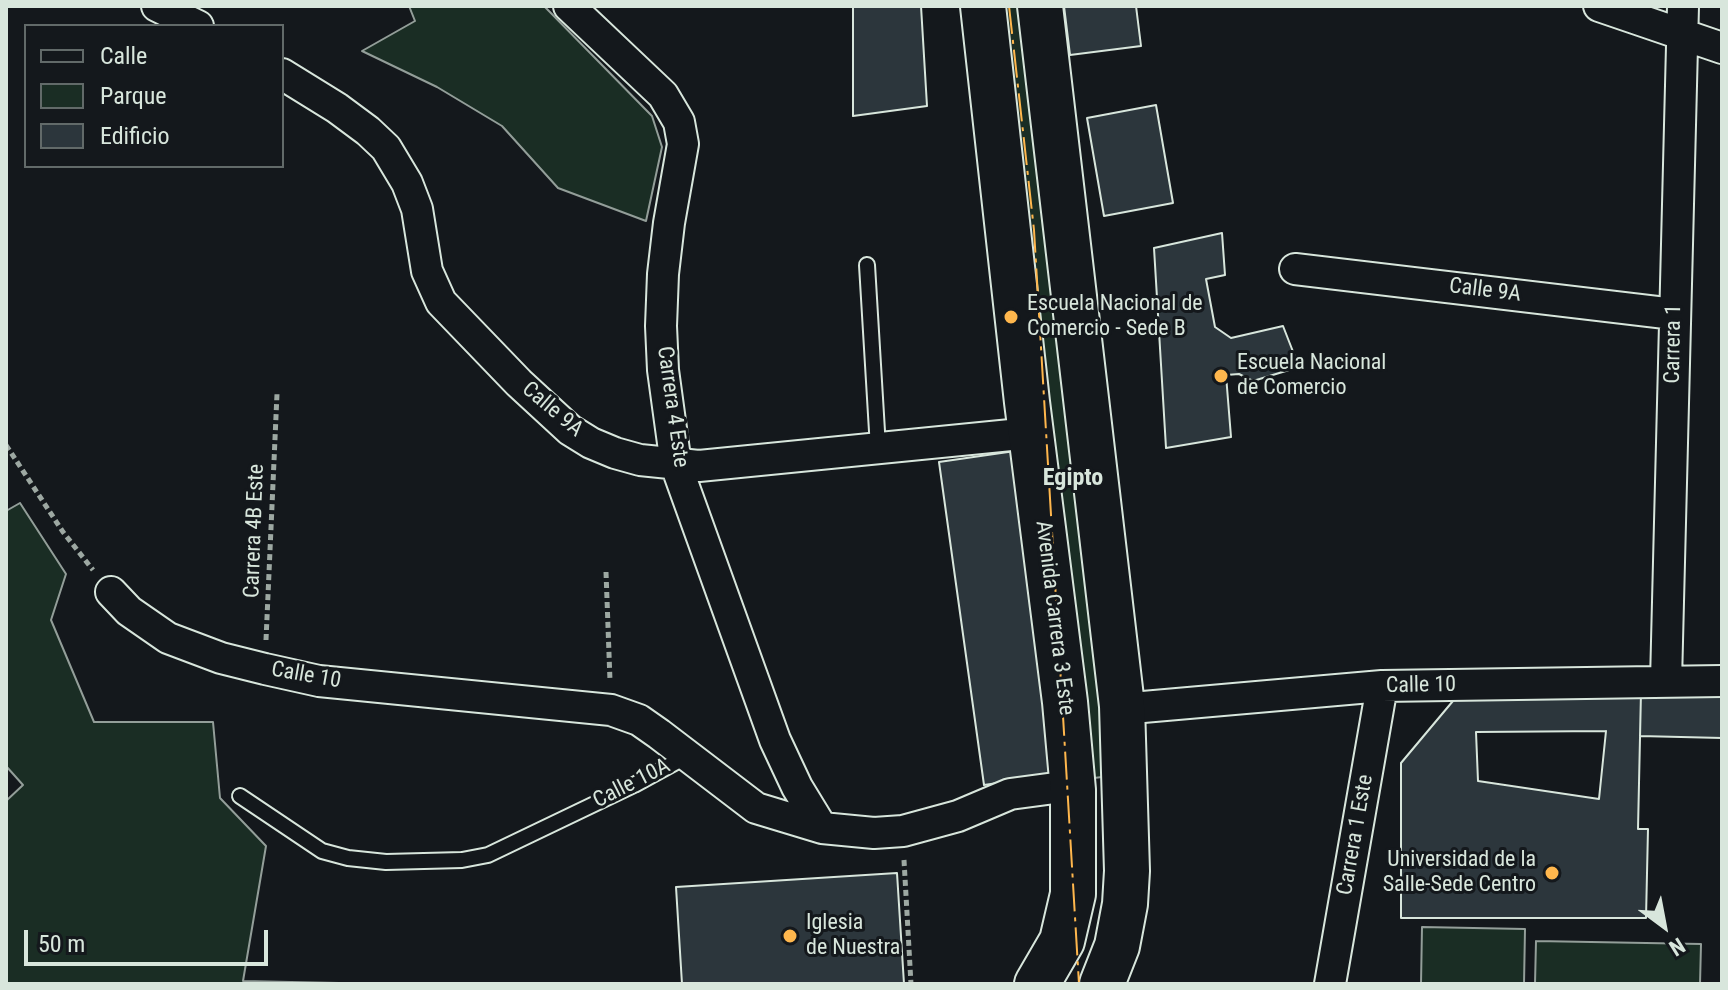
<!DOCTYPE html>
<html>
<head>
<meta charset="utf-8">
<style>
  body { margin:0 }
  #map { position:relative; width:1728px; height:990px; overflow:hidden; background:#14181c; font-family:"Roboto Condensed",sans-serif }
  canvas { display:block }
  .frame { position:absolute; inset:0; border:8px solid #d8e6dc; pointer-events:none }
  .legend { position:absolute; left:24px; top:24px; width:260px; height:144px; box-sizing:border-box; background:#14181c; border:2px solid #626a69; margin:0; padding:10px 14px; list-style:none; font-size:24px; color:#d8e6dc }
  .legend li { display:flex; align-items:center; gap:16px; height:40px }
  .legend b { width:40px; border:2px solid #626a69 }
  .north { position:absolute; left:1624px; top:886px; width:80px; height:80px; -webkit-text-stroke:6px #14181c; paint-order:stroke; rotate:148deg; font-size:22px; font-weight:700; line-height:32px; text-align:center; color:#d8e6dc }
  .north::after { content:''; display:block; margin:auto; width:28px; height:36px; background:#d8e6dc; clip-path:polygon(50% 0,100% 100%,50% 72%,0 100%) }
  .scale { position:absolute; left:24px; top:930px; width:244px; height:36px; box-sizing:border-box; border:4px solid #d8e6dc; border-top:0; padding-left:10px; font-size:24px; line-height:28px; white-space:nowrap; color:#d8e6dc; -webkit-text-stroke:6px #14181c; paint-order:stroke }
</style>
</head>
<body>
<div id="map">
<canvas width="1728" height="990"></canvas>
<div class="frame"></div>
<ul class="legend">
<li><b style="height:10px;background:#14181c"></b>Calle</li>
<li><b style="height:22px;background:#1a2d24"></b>Parque</li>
<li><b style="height:22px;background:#2c363c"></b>Edificio</li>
</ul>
<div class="north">N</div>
<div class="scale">50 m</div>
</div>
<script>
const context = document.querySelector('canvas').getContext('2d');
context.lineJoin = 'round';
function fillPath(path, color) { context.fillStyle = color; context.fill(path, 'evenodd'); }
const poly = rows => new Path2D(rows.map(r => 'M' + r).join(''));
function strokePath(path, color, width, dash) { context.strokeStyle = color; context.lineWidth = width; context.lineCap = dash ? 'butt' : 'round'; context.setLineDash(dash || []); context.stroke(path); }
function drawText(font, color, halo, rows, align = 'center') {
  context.font = font + ' "Roboto Condensed",sans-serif'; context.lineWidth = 6; context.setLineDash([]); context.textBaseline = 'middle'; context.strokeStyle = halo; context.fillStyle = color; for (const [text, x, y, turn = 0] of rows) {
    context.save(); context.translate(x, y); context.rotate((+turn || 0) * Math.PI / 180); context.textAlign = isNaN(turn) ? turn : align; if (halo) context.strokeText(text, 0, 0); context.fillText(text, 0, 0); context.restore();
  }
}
const green = poly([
  [409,6,544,6,652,116,662,147,646,221,558,188,502,126,437,87,362,51,415,21,409,6],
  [995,6,1019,6,1118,775,1094,778,995,6],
  [20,503,66,574,51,620,94,722,213,722,220,798,266,846,243,981,387,984,6,984,6,801,23,785,6,766,6,511,20,503],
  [1422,927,1525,929,1524,984,1421,984,1422,927],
  [1536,941,1701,944,1700,984,1535,984,1536,941]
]);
const building = poly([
  [853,6,921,6,927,106,853,116,853,6],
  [1064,6,1136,6,1141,46,1070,55,1064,6],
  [1156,105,1173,203,1104,216,1087,118,1156,105],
  [1222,233,1225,275,1206,279,1215,327,1231,338,1283,326,1299,367,1253,381,1239,374,1226,375,1231,437,1166,448,1154,248,1222,233],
  [1015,451,1060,774,984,785,939,462,1015,451],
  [1463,689,1641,692,1638,829,1648,829,1646,918,1401,918,1401,763,1463,689],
  [1606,731,1599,799,1478,781,1476,732,1606,731],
  [1641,692,1722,693,1722,738,1640,736,1641,692],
  [897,873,904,984,682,984,676,887,897,873]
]);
const path = poly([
  [6,445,63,532,93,570],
  [606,572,610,681],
  [266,640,277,394],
  [904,860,911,984]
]);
const service = poly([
  [867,265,878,448],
  [240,796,322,851,348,858,386,862,462,860,488,855,634,785,687,756]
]);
const minor = poly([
  [157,6,198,26],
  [569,6,663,95,679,122,683,144,669,223,663,274,661,326,663,370,676,465,775,740,797,787,822,828],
  [1599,6,1722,48],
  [282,74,337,108,368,131,386,148,407,183,417,209,427,271,441,302,519,383,570,430,591,443,615,453,640,460,699,466,1031,433],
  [1295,269,1674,314],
  [111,592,129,611,168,638,221,658,265,669,319,681,611,710,639,720,659,734,756,808,822,828,874,833,903,831,958,816,1010,794,1055,788,1073,790],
  [1666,681,1683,6],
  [1122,706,1143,707,1382,686,1722,681],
  [1330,984,1382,686]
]);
const primary = poly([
  [983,6,1027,402,1065,702,1073,790,1073,894,1062,941,1037,984],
  [1040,6,1122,706,1127,871,1125,904,1117,946,1102,984]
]);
const power = poly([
  [1009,6,1034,230,1079,984]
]);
const markers = [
  [1011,317,8,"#ffb74d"],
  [1221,376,8,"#ffb74d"],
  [1552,873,8,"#ffb74d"],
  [790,936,8,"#ffb74d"]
];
const streetNames = [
  ["Calle 9A",1485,291,7],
  ["Carrera 1",1674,344,-89],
  ["Carrera 4 Este",672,407,82],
  ["Calle 9A",552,410,40],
  ["Carrera 4B Este",255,531,-88],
  ["Avenida Carrera 3 Este",1054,618,83],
  ["Calle 10",306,676,10],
  ["Calle 10",1421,686,-1],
  ["Calle 10A",632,784,-27],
  ["Carrera 1 Este",1356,835,-80]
];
const poiNames = [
  ["Escuela Nacional de",1027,304],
  ["Comercio - Sede B",1027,329],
  ["Escuela Nacional",1237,363],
  ["de Comercio",1237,388],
  ["Universidad de la",1536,860,"right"],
  ["Salle-Sede Centro",1536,885,"right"],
  ["Iglesia",806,923],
  ["de Nuestra",806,948]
];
const neighbourhoodNames = [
  ["Egipto",1073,479]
];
fillPath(green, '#1a2d24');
strokePath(green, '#939e99', 2);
fillPath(building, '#2c363c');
strokePath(building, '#d8e6dc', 2);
strokePath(service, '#d8e6dc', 18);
strokePath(minor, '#d8e6dc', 34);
strokePath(primary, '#d8e6dc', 48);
strokePath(path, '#9da8a2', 5, [6, 4]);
strokePath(service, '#14181c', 14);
strokePath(minor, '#14181c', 30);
strokePath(primary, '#14181c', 44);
strokePath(power, '#ffb74d', 2, [28, 6, 4, 6]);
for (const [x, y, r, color] of markers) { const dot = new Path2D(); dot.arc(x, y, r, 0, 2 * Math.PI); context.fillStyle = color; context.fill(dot); strokePath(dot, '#14181c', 3); }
drawText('22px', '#d8e6dc', '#14181c', streetNames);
drawText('22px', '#d8e6dc', '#14181c', poiNames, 'left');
drawText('bold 24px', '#d8e6dc', '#14181c', neighbourhoodNames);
</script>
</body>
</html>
